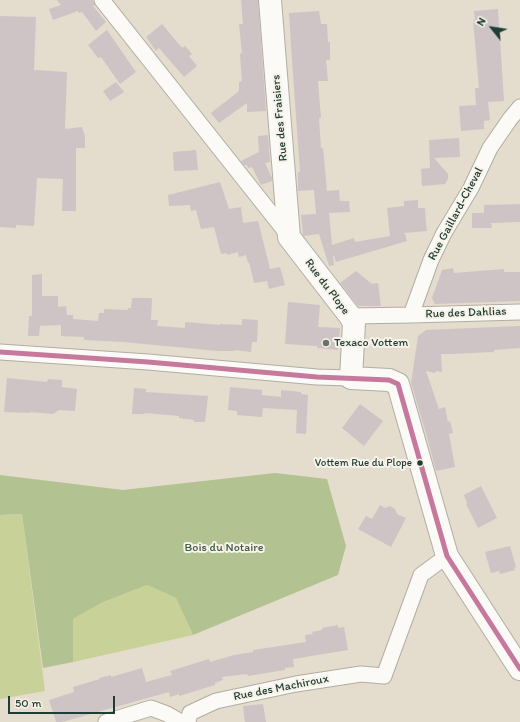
<!DOCTYPE html>
<html>
<head>
<meta charset="utf-8">
<style>
  body { margin:0 }
  #map { position:relative; width:520px; height:722px; overflow:hidden; background:#e4dccc; font-family:Itim,sans-serif }
  canvas { display:block }
  .north { position:absolute; left:472px; top:8px; width:40px; height:40px; -webkit-text-stroke:3px #f7f3e8; paint-order:stroke; rotate:300deg; font-size:11px; font-weight:700; line-height:16px; text-align:center; color:#1f3d34 }
  .north::after { content:''; display:block; margin:auto; width:14px; height:18px; background:#1f3d34; clip-path:polygon(50% 0,100% 100%,50% 72%,0 100%) }
  .scale { position:absolute; left:8px; top:696px; width:107px; height:18px; box-sizing:border-box; border:2px solid #1f3d34; border-top:0; padding-left:5px; font-size:12px; line-height:14px; white-space:nowrap; color:#1f3d34; -webkit-text-stroke:3px #f7f3e8; paint-order:stroke }
</style>
</head>
<body>
<div id="map">
<canvas width="520" height="722"></canvas>
<div class="north">N</div>
<div class="scale">50 m</div>
</div>
<script>
const context = document.querySelector('canvas').getContext('2d');
context.lineJoin = 'round';
function fillPath(path, color) { context.fillStyle = color; context.fill(path, 'evenodd'); }
const poly = rows => new Path2D(rows.map(r => 'M' + r).join(''));
function strokePath(path, color, width, dash) { context.strokeStyle = color; context.lineWidth = width; context.lineCap = dash ? 'butt' : 'round'; context.setLineDash(dash || []); context.stroke(path); }
function drawText(font, color, halo, rows, align = 'center') {
  context.font = font + ' Itim,sans-serif'; context.lineWidth = 4; context.setLineDash([]); context.textBaseline = 'middle'; context.strokeStyle = halo; context.fillStyle = color; for (const [text, x, y, turn = 0] of rows) {
    context.save(); context.translate(x, y); context.rotate((+turn || 0) * Math.PI / 180); context.textAlign = isNaN(turn) ? turn : align; if (halo) context.strokeText(text, 0, 0); context.fillText(text, 0, 0); context.restore();
  }
}
const green = poly([
  [22,514,45,691,0,699,0,515],
  [147,585,176,598,193,635,73,662,73,619,101,603]
]);
const forest = poly([
  [275,473,327,479,346,546,338,575,193,635,176,598,147,585,101,603,73,619,73,662,43,668,22,514,0,515,0,475,123,490]
]);
const building = poly([
  [57,0,93,0,95,6,93,6,106,22,96,31,82,12,79,13,78,11,53,20,49,9,61,5],
  [241,0,258,0,266,111,247,112,247,103,219,123,211,113,239,91,239,82,242,81,240,54,242,53,239,24,243,24],
  [498,9,504,101,488,102,490,120,484,121,484,129,461,131,459,106,476,105,475,88,479,88,473,20,475,20,474,11],
  [319,11,321,24,327,24,328,42,330,42,330,60,326,60,328,81,318,81,321,118,319,118,321,148,323,148,327,191,339,190,340,201,349,201,350,212,329,213,332,245,354,238,355,242,390,236,387,208,404,206,404,201,418,200,418,208,425,208,426,224,427,231,404,233,404,234,405,234,407,241,336,262,334,256,333,256,334,265,329,266,319,234,304,236,303,235,301,215,316,214,314,190,298,191,298,172,300,172,291,46,289,13],
  [0,16,36,17,34,70,67,72,65,129,82,127,85,136,85,148,76,148,76,211,62,211,63,179,37,178,34,226,16,225,16,228,0,227],
  [162,24,182,48,185,46,192,54,189,56,197,66,184,77,159,48,156,51,146,37],
  [107,30,136,72,120,84,101,57,98,58,88,45],
  [116,82,124,92,110,101,103,91],
  [268,135,270,162,265,163,272,178,272,181,261,185,252,167,248,168,247,165,244,165,241,161,259,152,258,136],
  [459,138,460,157,434,158,448,174,448,179,445,184,422,186,421,169,430,168,429,140],
  [196,150,198,170,174,171,173,152],
  [220,182,229,209,241,207,243,223,258,221,270,269,280,267,285,285,269,289,267,281,254,283,249,262,248,263,246,255,239,257,238,252,227,255,227,253,221,254,214,227,201,229,196,210,191,211,190,205,169,206,168,195],
  [520,204,520,222,491,223,492,228,472,228,472,213,484,213,484,205],
  [453,268,454,273,504,269,504,272,520,272,520,301,435,304,432,298,442,270],
  [356,271,372,284,378,283,381,306,358,306,340,283],
  [42,274,42,296,58,296,58,307,66,306,67,315,73,315,73,319,98,321,99,313,104,313,104,309,128,310,128,308,131,308,132,298,152,298,151,320,158,320,157,326,185,328,185,322,220,325,220,324,242,325,242,319,258,320,257,342,252,342,251,352,235,350,235,351,218,351,123,342,84,340,84,337,61,336,61,325,40,326,39,336,28,336,29,316,32,316,32,275],
  [288,302,320,305,318,327,340,328,338,350,317,348,317,346,285,344],
  [520,326,520,348,494,350,494,352,451,354,441,354,442,372,436,371,435,373,426,371,439,409,445,407,448,422,450,421,453,433,449,434,455,467,436,471,427,437,411,383,418,336,426,330],
  [7,378,47,382,48,379,62,380,62,387,77,389,75,411,59,410,53,414,30,412,30,413,4,412],
  [230,387,262,390,262,395,281,397,281,390,301,392,301,394,308,395,306,434,296,433,297,410,263,408,262,417,237,415,237,411,228,410],
  [134,388,146,389,146,392,208,396,205,422,194,422,194,420,179,418,179,416,145,413,144,414,132,414],
  [360,404,383,421,364,446,342,428],
  [481,486,497,518,478,528,466,504,467,503,464,495],
  [380,505,385,508,390,506,395,509,397,514,406,518,391,547,358,529,366,516,372,519],
  [510,546,516,567,514,568,515,570,500,574,499,571,491,573,485,552],
  [338,625,338,628,344,627,348,650,293,659,294,667,285,668,285,670,248,676,247,674,222,677,223,680,215,683,215,685,179,696,179,694,170,697,169,692,62,722,56,722,49,700,74,692,73,687,100,679,99,678,111,675,111,677,142,668,146,682,172,675,170,671,209,659,210,662,234,655,253,652,253,650,306,642,305,635,313,634,312,632,322,630,322,628],
  [263,704,266,722,245,722,243,706]
]);
const street = poly([
  [102,0,289,236],
  [411,315,520,312],
  [350,316,411,315,431,260,444,233,471,188,490,148,510,119,520,107],
  [0,352,148,362,317,377,351,378],
  [106,722,151,708,167,714,181,722],
  [188,722,190,713,216,701,296,684,361,674,384,676,421,575,447,556]
]);
const secondary = poly([
  [270,0,289,237,350,316,354,323,351,378,389,380,398,384,447,556,520,669]
]);
const bus1 = poly([
  [0,352,148,362,317,377,389,380,398,384,447,556,520,669]
]);
const markers = [
  [326,343,4,"#647569"],
  [420,463,3.5,"#1f3d34"]
];
const busNames = [
  ["Vottem Rue du Plope",412,463]
];
const streetNames = [
  ["Rue des Fraisiers",280,118,-95],
  ["Rue Gaillard-Cheval",456,214,-62],
  ["Rue du Plope",327,287,53],
  ["Rue des Dahlias",466,313,-2],
  ["Rue des Machiroux",281,688,-11]
];
const poiNames = [
  ["Texaco Vottem",334,343]
];
const parkNames = [
  ["Bois du Notaire",224,548]
];
fillPath(green, '#c7d198');
fillPath(forest, '#b3c291');
fillPath(building, '#cec4c6');
strokePath(street, '#b0aea3', 17);
strokePath(secondary, '#b0aea3', 24);
strokePath(street, '#fbfaf7', 15);
strokePath(secondary, '#fbfaf7', 22);
strokePath(bus1, '#c6799c', 5);
for (const [x, y, r, color] of markers) { const dot = new Path2D(); dot.arc(x, y, r, 0, 2 * Math.PI); context.fillStyle = color; context.fill(dot); strokePath(dot, '#f7f3e8', 1.5); }
drawText('11px', '#1f3d34', '#f7f3e8', busNames, 'right');
drawText('12px', '#1f3d34', '#f7f3e8', streetNames);
drawText('12px', '#1f3d34', '#f7f3e8', poiNames, 'left');
drawText('12px', '#3c5940', '#f7f3e8', parkNames);
</script>
</body>
</html>
